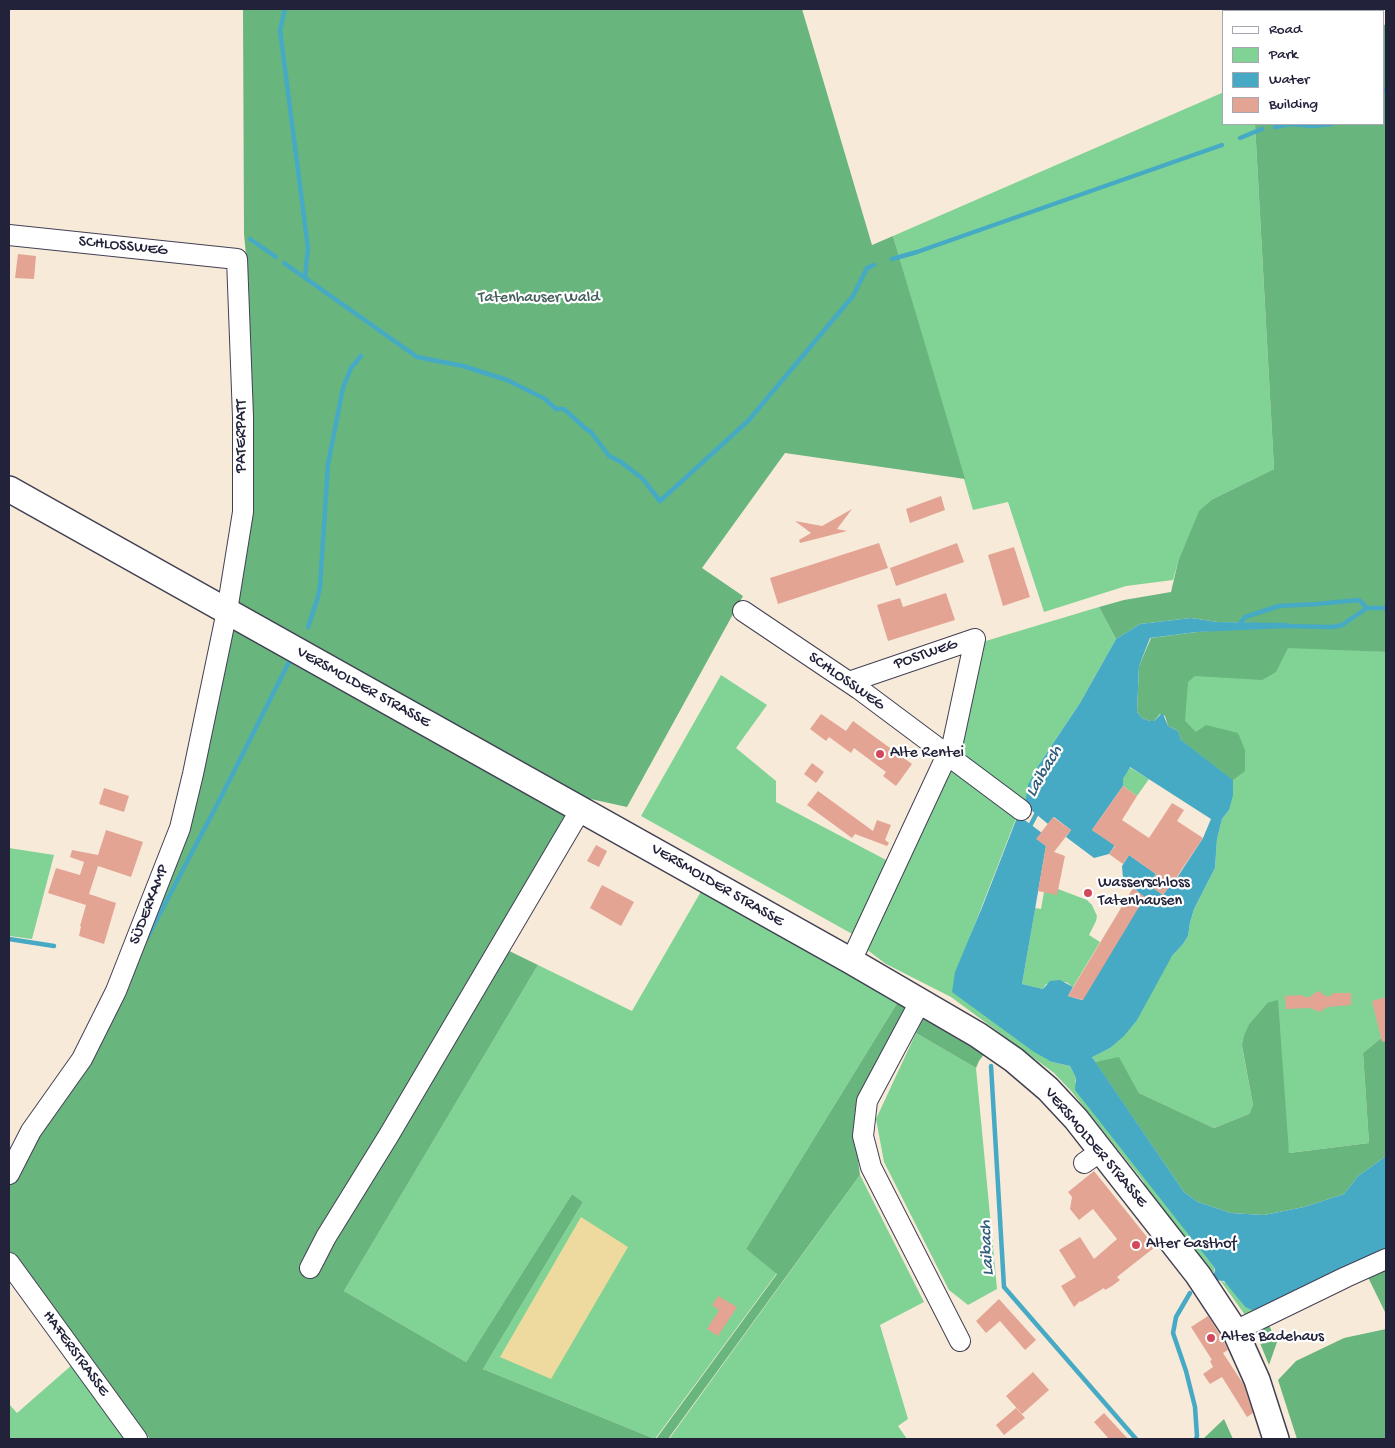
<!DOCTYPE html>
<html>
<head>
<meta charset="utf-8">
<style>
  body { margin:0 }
  #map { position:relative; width:1395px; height:1448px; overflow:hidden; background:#f8ead9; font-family:"Gochi Hand",sans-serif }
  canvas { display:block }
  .frame { position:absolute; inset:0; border:10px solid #22223b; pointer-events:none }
  .legend { position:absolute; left:1222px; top:10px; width:162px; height:115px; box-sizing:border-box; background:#fff; border:1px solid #a7a7b1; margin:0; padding:6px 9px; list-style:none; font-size:15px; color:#22223b }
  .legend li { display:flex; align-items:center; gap:10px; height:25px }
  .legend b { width:25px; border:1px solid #a7a7b1 }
</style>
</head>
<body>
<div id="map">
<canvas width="1395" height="1448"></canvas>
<div class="frame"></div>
<ul class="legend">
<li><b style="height:6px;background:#fff"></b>Road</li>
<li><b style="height:14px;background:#80d395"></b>Park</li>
<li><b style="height:14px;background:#46aac5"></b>Water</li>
<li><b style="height:14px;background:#e3a494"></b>Building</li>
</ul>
</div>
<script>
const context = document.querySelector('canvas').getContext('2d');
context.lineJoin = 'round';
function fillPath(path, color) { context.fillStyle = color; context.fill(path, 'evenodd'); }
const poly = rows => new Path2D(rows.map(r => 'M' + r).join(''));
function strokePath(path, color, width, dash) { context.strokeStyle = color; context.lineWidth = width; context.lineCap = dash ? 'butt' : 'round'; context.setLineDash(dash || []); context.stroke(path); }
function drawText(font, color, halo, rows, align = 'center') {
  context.font = font + ' "Gochi Hand",sans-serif'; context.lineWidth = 4.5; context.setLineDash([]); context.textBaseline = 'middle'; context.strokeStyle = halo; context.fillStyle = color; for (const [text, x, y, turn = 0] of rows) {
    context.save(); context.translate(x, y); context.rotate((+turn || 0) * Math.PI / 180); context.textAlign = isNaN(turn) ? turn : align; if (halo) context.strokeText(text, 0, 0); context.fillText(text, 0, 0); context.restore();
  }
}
const green = poly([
  [1224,92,1224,124,1255,124,1274,469,1213,499,1178,562,1173,580,1126,586,1044,612,1008,502,973,510,893,236],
  [1099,607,1116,639,1080,703,1038,766,1025,805,1017,816,968,942,1052,1062,1070,1066,1076,1078,1075,1082,1214,1267,1214,1273,1148,1191,1143,1181,1072,1092,1054,1073,951,997,886,964,866,949,979,643],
  [1151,638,1386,652,1386,1034,1363,1053,1369,1143,1289,1153,1267,1003,1249,1024,1242,1047,1253,1105,1249,1114,1214,1128,1139,1093,1119,1058,1095,1062,1092,1056,1110,1048,1172,956,1183,944,1188,936,1190,923,1194,909,1215,868,1217,839,1222,819,1229,810,1181,740],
  [721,675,767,705,736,748,776,781,776,802,888,861,854,935,641,816],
  [1129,767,1149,779,1137,796,1123,786,1123,779],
  [9,848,54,855,32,939,9,936],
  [703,888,899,1000,746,1249,777,1273,655,1439,483,1369,583,1202,572,1194,466,1362,344,1291,538,965,632,1011],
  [1058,889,1087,900,1092,905,1097,916,1096,921,1089,935,1100,942,1073,987,1066,982,1046,984,1043,989,1022,984,1035,908,1041,909,1044,892],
  [916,1033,976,1068,997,1289,968,1305,949,1290,884,1162,876,1119],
  [860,1175,924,1302,880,1325,908,1419,898,1426,907,1439,669,1439],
  [1220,1280,1227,1284,1245,1307,1257,1309,1248,1316,1245,1315],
  [73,1364,132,1439,9,1439,9,1404,17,1413]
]);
const forest = poly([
  [243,9,802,9,872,245,893,236,965,479,785,453,702,568,743,596,627,807,577,796,493,943,538,965,344,1291,466,1362,572,1194,583,1202,483,1369,655,1439,150,1439,35,1281,13,1260,9,1249,9,1187,36,1131,128,976,229,633,239,629,242,610,236,599,251,511,249,287,244,234],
  [1386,24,1386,652,1288,648,1276,672,1262,680,1195,676,1188,682,1185,721,1196,732,1206,725,1238,733,1245,750,1245,771,1233,780,1181,740,1178,731,1168,726,1165,716,1160,714,1154,721,1150,721,1142,718,1137,712,1139,666,1151,638,1197,632,1288,624,1218,622,1191,618,1140,624,1116,639,1099,607,1124,600,1171,592,1178,562,1199,511,1213,499,1274,469,1255,124,1384,124,1384,25],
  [899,1000,909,1011,855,1138,860,1175,668,1439,656,1439,777,1274,746,1249],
  [1278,1000,1289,1153,1369,1143,1363,1053,1386,1034,1386,1156,1358,1176,1344,1194,1304,1207,1264,1215,1231,1213,1198,1202,1184,1192,1095,1062,1119,1057,1139,1093,1214,1128,1249,1114,1253,1105,1242,1046,1244,1036,1249,1024,1267,1003],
  [923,1018,985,1053,979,1061,976,1068,916,1033],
  [1386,1247,1386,1314,1360,1261],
  [1266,1319,1277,1342,1269,1365,1253,1326],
  [1386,1329,1386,1439,1297,1439,1278,1380,1296,1361,1344,1338],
  [1224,1419,1233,1439,1203,1439]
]);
const sand = poly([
  [581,1217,628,1247,551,1379,500,1357]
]);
const water = poly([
  [1191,618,1218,622,1288,623,1288,628,1197,632,1150,638,1139,666,1137,712,1142,718,1150,721,1154,721,1161,714,1163,714,1168,726,1178,731,1181,740,1233,780,1233,795,1229,810,1222,819,1217,839,1215,868,1194,909,1190,923,1188,936,1183,944,1172,956,1137,1020,1124,1036,1110,1048,1092,1057,1184,1192,1198,1202,1231,1213,1264,1215,1304,1207,1344,1194,1358,1176,1386,1156,1385,1248,1257,1309,1252,1310,1245,1307,1224,1281,1214,1280,1213,1277,1215,1270,1214,1267,1075,1090,1076,1078,1070,1066,1052,1062,1034,1052,952,992,955,972,983,905,1018,815,1042,833,1037,839,1046,846,1022,984,1043,989,1050,981,1060,980,1073,987,1068,996,1082,1000,1144,897,1123,879,1122,866,1129,855,1156,874,1149,885,1163,895,1171,884,1173,884,1203,838,1211,819,1130,767,1123,779,1123,786,1092,830,1115,845,1109,854,1094,858,1066,837,1071,830,1054,817,1048,824,1025,805,1028,785,1038,766,1080,703,1116,639,1140,624]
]);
const stream = poly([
  [285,9,280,30,308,248,305,277],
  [1384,91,1386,89],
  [1275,127,1290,124,1313,126,1332,124],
  [1240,138,1262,129],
  [250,239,276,257],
  [892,259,917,252,1222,145],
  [284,263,417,357,463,366,507,380,545,399,556,409,564,409,586,429,591,432,609,456,621,462,643,479,660,501,748,421,853,296,867,268,874,265],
  [1238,626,1245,617,1279,606,1317,604,1359,600,1367,608],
  [1283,626,1333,627,1342,625,1367,608,1386,608],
  [308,627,317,600,320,587,328,464,343,388,351,368,361,356],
  [1029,828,1038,811],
  [147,938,220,799,289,662],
  [9,939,54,946],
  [991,1066,1004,1287,1136,1439],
  [1190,1293,1176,1317,1173,1333,1186,1371,1195,1407,1197,1436,1196,1439]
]);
const building = poly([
  [18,254,36,256,34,279,15,278],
  [941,496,945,510,910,523,906,509],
  [852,509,837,529,847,531,800,543,799,540,811,533,795,521,822,526],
  [879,543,888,568,778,604,770,578],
  [957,543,964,562,896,586,890,568],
  [1014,547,1030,597,1003,606,988,555],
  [946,593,955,620,888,641,877,605,900,598,903,607],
  [821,714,846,731,853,721,912,764,896,786,883,776,886,772,854,748,851,753,829,737,826,741,810,729],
  [812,763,824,772,816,783,804,774],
  [1123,786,1137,796,1122,820,1149,838,1172,803,1184,810,1177,821,1203,838,1172,884,1171,884,1163,895,1149,885,1156,874,1129,855,1123,864,1109,854,1115,846,1092,830],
  [104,788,129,796,124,812,99,804],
  [818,791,873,831,877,820,891,825,885,840,889,843,887,846,855,834,852,838,807,805],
  [1053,817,1071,830,1054,852,1065,856,1057,895,1038,891,1046,846,1036,839],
  [106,830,143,842,131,877,98,866,89,894,116,903,104,944,79,936,81,926,80,926,86,905,48,893,56,868,80,875,84,862,70,857,72,850,98,855],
  [596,845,607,851,599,867,587,861],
  [602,885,634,902,621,926,590,908],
  [1133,888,1145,897,1083,1000,1068,996],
  [1318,991,1328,997,1334,993,1351,993,1351,1005,1327,1007,1320,1012,1310,1008,1286,1009,1285,996,1301,995,1308,998],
  [1386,997,1386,1041,1382,1042,1372,1001],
  [1094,1171,1155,1247,1117,1277,1120,1280,1112,1286,1105,1290,1104,1288,1081,1302,1080,1301,1074,1307,1061,1286,1076,1277,1059,1250,1080,1237,1094,1259,1117,1239,1093,1209,1079,1220,1070,1209,1072,1197,1068,1192],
  [718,1296,737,1307,718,1336,707,1329,719,1310,712,1305],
  [999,1299,1036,1340,1025,1350,1000,1321,986,1333,976,1321],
  [1208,1316,1222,1338,1228,1350,1223,1353,1244,1385,1253,1413,1247,1417,1222,1377,1210,1384,1203,1374,1213,1367,1210,1361,1212,1360,1191,1327],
  [1033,1372,1049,1390,1022,1414,1006,1396],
  [1016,1408,1025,1418,1004,1435,996,1425],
  [1104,1413,1128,1439,1109,1439,1094,1422]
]);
const minor = poly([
  [9,235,237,259,243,417,243,512,227,611,193,774,180,828,116,991,82,1059,31,1131,9,1174],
  [743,611,859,689,1021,810],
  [849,682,975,639],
  [851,961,953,742,975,639],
  [921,1000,867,1101,863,1136,871,1167,960,1341],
  [1084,1163,1101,1151],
  [9,1263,137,1439],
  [310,1268,326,1237,389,1135,581,809],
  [1235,1331,1346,1277,1386,1259]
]);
const major = poly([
  [9,489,851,961,978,1035,1014,1060,1048,1089,1076,1119,1198,1275,1235,1331,1257,1380,1276,1439]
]);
const markers = [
  [880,754,5,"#d1495b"],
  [1088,893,5,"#d1495b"],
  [1136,1245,5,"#d1495b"],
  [1211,1338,5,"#d1495b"]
];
const streetNames = [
  ["SCHLOSSWEG",123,247,6],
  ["PATERPATT",243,436,-90],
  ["POSTWEG",926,655,-19],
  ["SCHLOSSWEG",846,682,35],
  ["VERSMOLDER STRASSE",363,688,29],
  ["VERSMOLDER STRASSE",717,886,30],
  ["SÜDERKAMP",150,905,-69],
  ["VERSMOLDER STRASSE",1095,1148,50],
  ["HAFERSTRASSE",75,1354,54]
];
const parkNames = [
  ["Tatenhauser Wald",539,299]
];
const poiNames = [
  ["Alte Rentei",890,754],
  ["Wasserschloss",1098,884],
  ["Tatenhausen",1098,902],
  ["Alter Gasthof",1146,1245],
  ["Altes Badehaus",1221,1338]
];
const waterNames = [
  ["Laibach",1045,772,-60],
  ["Laibach",988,1248,-93]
];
fillPath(green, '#80d395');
fillPath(forest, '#68b57e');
fillPath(sand, '#eeda9e');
fillPath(water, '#46aac5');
strokePath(stream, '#46aac5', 4.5);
fillPath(building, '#e3a494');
strokePath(minor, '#424053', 22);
strokePath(major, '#424053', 28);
strokePath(minor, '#fff', 20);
strokePath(major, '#fff', 25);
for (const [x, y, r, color] of markers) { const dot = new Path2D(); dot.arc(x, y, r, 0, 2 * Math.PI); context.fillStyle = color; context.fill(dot); strokePath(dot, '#fff', 2); }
drawText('16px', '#22223b', '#fff', streetNames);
drawText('16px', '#43605a', '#fff', parkNames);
drawText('16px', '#22223b', '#fff', poiNames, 'left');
drawText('italic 18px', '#325f79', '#fff', waterNames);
</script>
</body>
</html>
